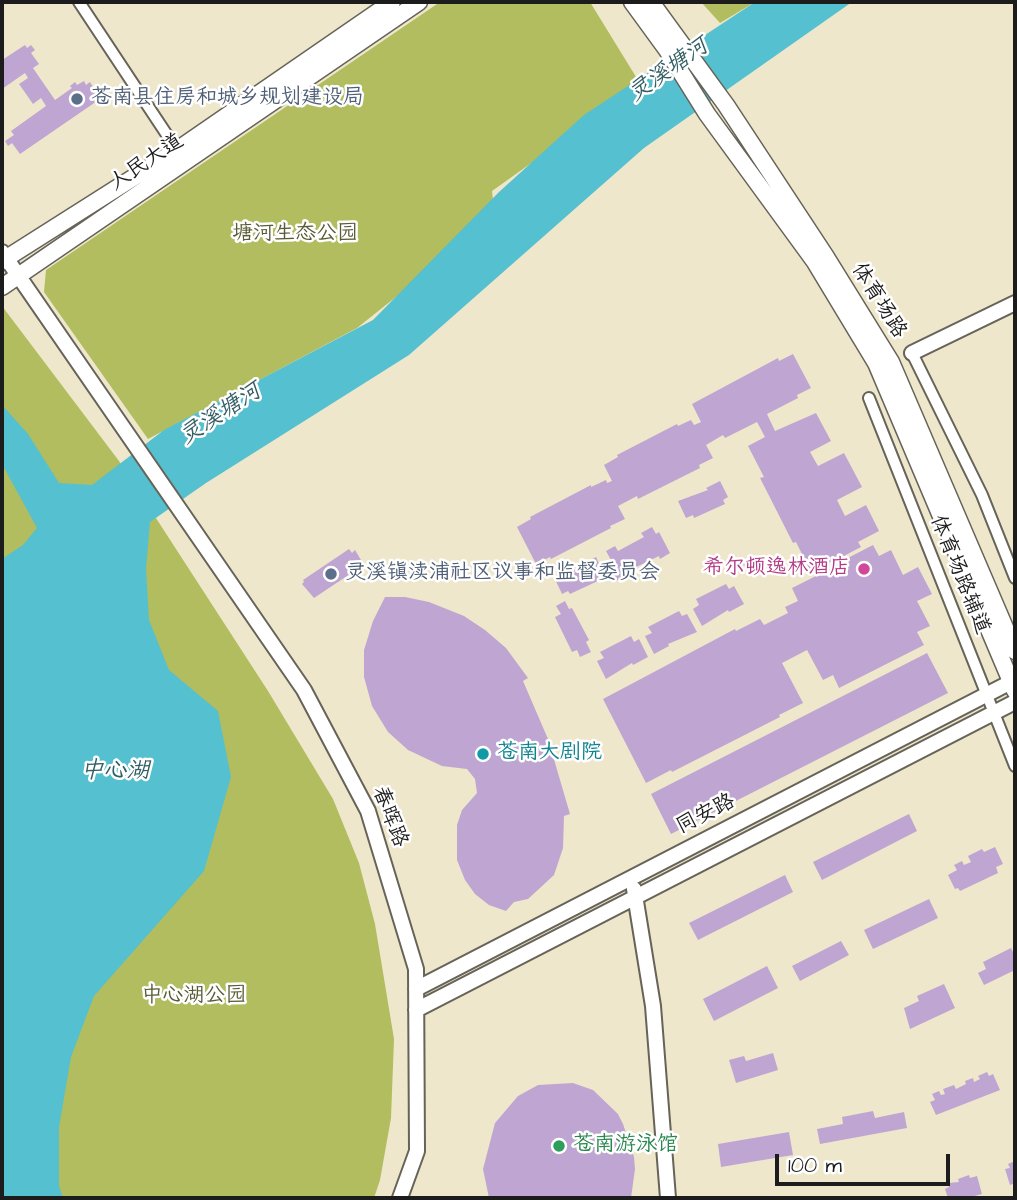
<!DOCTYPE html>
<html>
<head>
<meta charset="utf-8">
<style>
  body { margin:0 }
  #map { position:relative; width:1017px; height:1200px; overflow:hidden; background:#efe7cb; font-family:"Architects Daughter",sans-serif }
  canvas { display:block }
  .frame { position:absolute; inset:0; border:4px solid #1c1c1c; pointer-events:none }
  .scale { position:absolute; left:775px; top:1154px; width:175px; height:32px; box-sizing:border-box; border:4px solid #1c1c1c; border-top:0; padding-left:9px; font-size:21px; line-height:24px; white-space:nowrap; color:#1c1c1c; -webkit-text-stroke:5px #fff; paint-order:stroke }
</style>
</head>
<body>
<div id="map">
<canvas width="1017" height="1200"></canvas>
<div class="frame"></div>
<div class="scale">100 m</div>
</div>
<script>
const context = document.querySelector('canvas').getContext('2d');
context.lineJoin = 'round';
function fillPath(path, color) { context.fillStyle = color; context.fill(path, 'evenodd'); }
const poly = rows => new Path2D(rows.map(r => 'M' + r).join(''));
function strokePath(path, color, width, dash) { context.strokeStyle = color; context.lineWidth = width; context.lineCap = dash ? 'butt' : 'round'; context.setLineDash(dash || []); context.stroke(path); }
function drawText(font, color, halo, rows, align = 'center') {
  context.font = font + ' "Architects Daughter","LXGW WenKai TC",sans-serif'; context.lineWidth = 5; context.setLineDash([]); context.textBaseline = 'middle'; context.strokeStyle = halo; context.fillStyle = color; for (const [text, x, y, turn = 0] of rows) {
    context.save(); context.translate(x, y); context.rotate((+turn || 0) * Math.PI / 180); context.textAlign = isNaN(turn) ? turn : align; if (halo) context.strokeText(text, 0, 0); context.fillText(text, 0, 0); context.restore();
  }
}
const green = poly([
  [440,2,590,2,641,85,492,191,495,218,357,328,148,439,44,292,46,270],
  [701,2,755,2,720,23],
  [2,306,119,461,268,691,333,799,359,863,375,924,394,1039,391,1118,380,1180,374,1198,2,1198]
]);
const water = poly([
  [755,2,852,2,644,148,409,355,206,483,150,522,146,569,149,620,169,670,218,711,231,777,204,871,94,996,71,1057,59,1127,59,1186,63,1198,2,1198,2,559,23,545,37,528,2,464,2,405,28,434,59,483,92,485,164,430,373,320,499,192,584,115]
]);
const building = poly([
  [25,45,27,48,31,45,35,50,31,53,39,64,33,68,55,100,72,88,70,86,75,82,77,85,84,81,86,85,90,82,93,87,91,89,100,99,20,154,12,143,8,146,5,141,14,135,11,131,46,106,41,98,33,104,19,84,28,78,25,73,2,89,2,60],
  [793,354,811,388,797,395,798,398,767,414,775,431,816,413,831,441,810,452,818,466,844,453,862,487,837,500,845,516,866,505,879,531,858,542,861,547,840,558,842,561,873,545,879,556,891,550,903,575,918,567,932,594,917,601,930,626,917,632,924,645,839,688,833,675,823,680,807,650,782,663,803,703,779,715,780,717,672,772,671,770,646,783,603,699,735,629,736,631,760,619,764,625,788,613,785,607,798,601,792,588,834,567,831,562,811,572,796,542,793,543,760,478,764,477,748,446,765,437,757,422,725,438,723,435,706,445,713,458,699,465,700,468,638,499,637,496,618,506,625,519,610,526,611,528,551,559,550,557,536,564,517,527,531,519,530,517,591,485,591,487,606,480,607,483,612,481,604,465,618,457,617,455,677,424,678,426,691,420,694,425,701,422,692,404,778,358,779,361],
  [720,481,728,497,723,500,725,504,694,518,693,515,686,518,678,501,708,490,706,488],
  [652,527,656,534,659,532,670,553,660,559,659,556,626,572,627,575,616,581,606,562,611,560,606,551,615,546,618,551,644,537,641,533],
  [349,549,352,553,355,550,361,560,356,563,359,568,314,598,302,584,304,582,303,580],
  [596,557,604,574,598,576,600,580,570,594,568,591,562,594,554,577,566,571,567,574],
  [754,559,760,570,749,575,743,564],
  [726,584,729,589,734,586,744,604,729,612,728,610,702,626,693,609,699,605,696,599],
  [385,597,405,597,429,602,464,616,485,630,506,648,528,678,523,681,548,739,570,814,564,816,563,848,554,875,528,899,514,902,506,911,489,905,475,894,465,880,457,860,457,825,462,810,477,793,475,779,467,769,442,766,408,750,388,732,372,706,364,677,364,650,373,621],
  [565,601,569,609,572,608,589,640,586,642,591,652,580,657,577,650,572,652,555,617,561,614,556,606],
  [679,611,682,616,687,614,697,632,668,644,669,646,654,654,645,636,652,633,648,627],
  [631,636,634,642,639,639,648,657,633,665,632,663,606,679,597,661,604,658,600,652],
  [927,653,948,693,671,834,651,794],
  [909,814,917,831,822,880,813,862],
  [995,847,1003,864,996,867,998,873,960,891,958,888,955,889,948,875,957,870,954,865,962,861,964,865,971,862,968,856,982,849,984,852],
  [785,875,793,892,698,940,689,923],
  [929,899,938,918,873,949,864,930],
  [841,941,849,955,800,981,792,966],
  [1011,948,1013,952,1015,950,1015,970,984,985,978,973,986,969,983,962],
  [767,966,778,988,714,1021,703,999],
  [944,984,955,1008,910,1029,904,1008,919,1001,917,996],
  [773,1053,778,1070,736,1083,729,1060,744,1056,746,1061],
  [987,1072,989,1076,993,1074,1000,1090,936,1115,930,1102,935,1100,932,1094,939,1091,941,1095,945,1094,943,1089,954,1085,956,1089,966,1084,965,1081,973,1078,974,1082,980,1079,978,1076],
  [573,1083,593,1090,618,1114,623,1124,634,1157,635,1169,631,1198,489,1198,483,1169,495,1123,518,1096,538,1085],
  [873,1111,875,1118,904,1112,907,1128,820,1144,817,1129,843,1124,842,1117],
  [789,1132,793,1155,721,1167,718,1144],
  [1015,1161,1015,1183,1010,1185,1005,1169,1010,1168,1008,1164],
  [969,1175,970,1178,977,1176,982,1194,967,1198,948,1198,945,1189,949,1187,948,1183,959,1182,958,1179]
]);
const minor = poly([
  [79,2,177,150],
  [912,353,982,495,1015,578],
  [869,398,1015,766]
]);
const tertiary = poly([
  [2,252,304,690,368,811,416,969,417,1151,400,1198],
  [912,353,1015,303],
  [634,889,653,1006,668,1198],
  [416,989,1015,680],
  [416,1010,1015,702]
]);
const secondary = poly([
  [632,2,667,50,707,114,815,262,876,363,1015,691],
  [651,2,726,105,826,257,891,362,1015,651],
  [2,261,177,150,392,2],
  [2,287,419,2]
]);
const markers = [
  [77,99,7,"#5c6f8a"],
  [864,569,7,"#d1479c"],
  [331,574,7,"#5c6f8a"],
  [483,754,7,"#0f9aa8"],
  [559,1146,7,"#2e9e5b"]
];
const serviceNames = [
  ["苍南县住房和城乡规划建设局",91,99],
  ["灵溪镇渎浦社区议事和监督委员会",345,574]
];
const streetNames = [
  ["人民大道",147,163,-34],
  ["体育场路",878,301,58],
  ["体育场路辅道",959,575,68],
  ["同安路",706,815,-27],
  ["春晖路",389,817,69]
];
const parkNames = [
  ["塘河生态公园",295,235],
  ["中心湖公园",194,997]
];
const hotelNames = [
  ["希尔顿逸林酒店",850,569]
];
const cultureNames = [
  ["苍南大剧院",497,754]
];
const leisureNames = [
  ["苍南游泳馆",573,1146]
];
const waterNames = [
  ["灵溪塘河",669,71,-35],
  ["灵溪塘河",221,415,-33],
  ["中心湖",115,772]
];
fillPath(green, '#b1bd5e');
fillPath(water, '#55c0d0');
fillPath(building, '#bfa5d1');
strokePath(minor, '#666359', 14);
strokePath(tertiary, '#666359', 18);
strokePath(secondary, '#666359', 19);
strokePath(minor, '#fff', 10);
strokePath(tertiary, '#fff', 14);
strokePath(secondary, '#fff', 16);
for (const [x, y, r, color] of markers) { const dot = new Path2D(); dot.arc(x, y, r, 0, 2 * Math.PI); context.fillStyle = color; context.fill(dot); strokePath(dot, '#fff', 2.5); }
drawText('21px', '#4e5e75', '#fff', serviceNames, 'left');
drawText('21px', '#1c1c1c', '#fff', streetNames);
drawText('21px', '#585c36', '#fff', parkNames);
drawText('21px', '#b23c85', '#fff', hotelNames, 'right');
drawText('21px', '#0d838f', '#fff', cultureNames, 'left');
drawText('21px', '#27864d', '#fff', leisureNames, 'left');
drawText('italic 23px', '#335e64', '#fff', waterNames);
</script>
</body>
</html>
